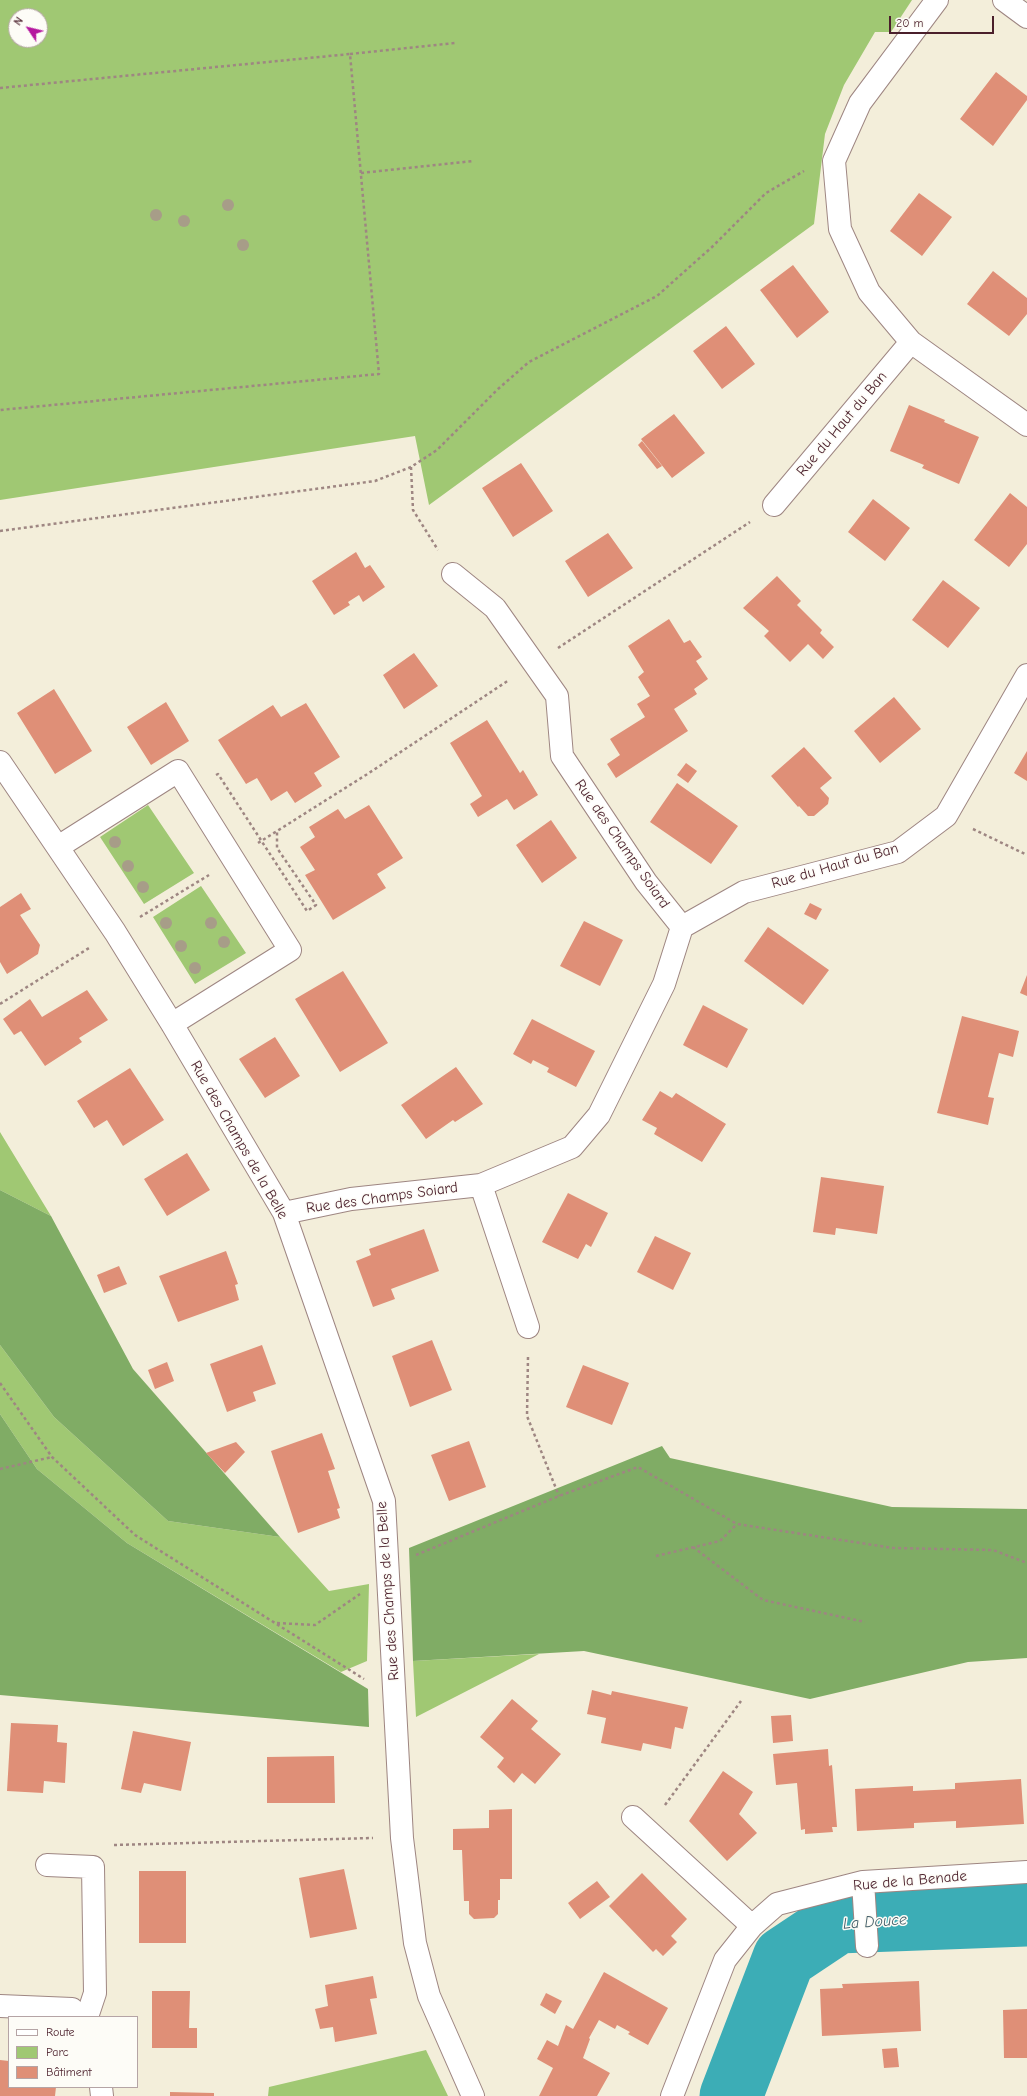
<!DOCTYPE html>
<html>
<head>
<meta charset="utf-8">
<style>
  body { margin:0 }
  #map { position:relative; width:1027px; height:2096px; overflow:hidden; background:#f3eeda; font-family:"Comic Neue",sans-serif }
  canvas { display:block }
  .legend { position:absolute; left:8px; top:2016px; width:130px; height:72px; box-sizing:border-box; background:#fdfcf7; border:1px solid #b5a4a5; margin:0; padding:5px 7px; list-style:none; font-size:12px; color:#4a1f2b }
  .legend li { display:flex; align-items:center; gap:8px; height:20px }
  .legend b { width:20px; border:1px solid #b5a4a5 }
  .north { position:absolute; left:8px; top:8px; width:40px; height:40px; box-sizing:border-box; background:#fdfcf7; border:1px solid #b5a4a5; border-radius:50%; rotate:305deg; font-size:11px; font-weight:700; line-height:16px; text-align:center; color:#4a1f2b }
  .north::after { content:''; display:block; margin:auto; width:14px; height:18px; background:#b5179e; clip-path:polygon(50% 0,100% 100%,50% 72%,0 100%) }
  .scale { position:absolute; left:889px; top:16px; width:105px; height:18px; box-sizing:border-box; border:2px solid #4a1f2b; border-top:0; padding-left:5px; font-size:12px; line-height:14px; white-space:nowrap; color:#4a1f2b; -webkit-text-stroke:3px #fdfcf7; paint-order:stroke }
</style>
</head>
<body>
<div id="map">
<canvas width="1027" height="2096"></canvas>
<ul class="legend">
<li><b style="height:5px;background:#fff"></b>Route</li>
<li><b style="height:11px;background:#a0c873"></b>Parc</li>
<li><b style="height:11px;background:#df8f77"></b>Bâtiment</li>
</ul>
<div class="north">N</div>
<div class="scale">20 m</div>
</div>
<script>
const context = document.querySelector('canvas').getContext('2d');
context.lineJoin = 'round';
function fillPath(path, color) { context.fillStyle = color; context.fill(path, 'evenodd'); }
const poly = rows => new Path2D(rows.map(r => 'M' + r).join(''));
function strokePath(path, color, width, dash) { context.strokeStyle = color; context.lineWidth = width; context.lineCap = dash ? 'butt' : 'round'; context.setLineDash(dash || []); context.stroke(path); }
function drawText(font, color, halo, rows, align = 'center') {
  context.font = font + ' "Comic Neue",sans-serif'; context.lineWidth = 3; context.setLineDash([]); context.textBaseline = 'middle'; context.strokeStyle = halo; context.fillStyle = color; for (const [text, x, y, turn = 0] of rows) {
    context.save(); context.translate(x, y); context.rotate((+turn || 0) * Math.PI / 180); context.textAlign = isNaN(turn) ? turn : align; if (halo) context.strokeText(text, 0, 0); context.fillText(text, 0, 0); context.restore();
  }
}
const green = poly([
  [0,0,912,0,891,32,875,32,844,85,825,134,814,224,429,505,415,436,0,500],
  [16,16,40,16,40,40,16,40],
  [148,805,194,873,144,904,100,837],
  [201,886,246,953,195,984,153,917],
  [0,1132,51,1216,0,1190],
  [0,1345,54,1417,168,1521,280,1537,329,1591,369,1584,367,1661,341,1672,127,1543,37,1469,0,1414],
  [539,1654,416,1717,413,1661],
  [426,2050,448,2096,268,2096,269,2087]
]);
const forest = poly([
  [0,1190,51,1216,133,1369,280,1537,168,1521,54,1417,0,1345],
  [0,1414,37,1469,127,1543,368,1689,369,1727,0,1695],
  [662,1446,670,1458,892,1507,1027,1509,1027,1658,968,1662,810,1699,584,1651,413,1661,409,1548]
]);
const river = poly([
  [731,2096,784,1958,838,1922,1027,1915]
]);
const building = poly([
  [996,72,1027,96,1027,100,993,146,960,119],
  [919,193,952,217,922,256,890,231],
  [793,265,829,312,797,338,760,290],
  [993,271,1027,298,1027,314,1009,336,967,304],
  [726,326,755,364,722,389,693,351],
  [909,405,945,420,944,422,979,437,959,484,922,468,924,465,890,451],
  [674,414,705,453,672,478,641,439],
  [642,441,662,466,657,469,638,445],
  [521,463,553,511,513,537,482,488],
  [1010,493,1027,507,1027,544,1009,567,974,540],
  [873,499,910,528,885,561,848,532],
  [608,533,633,568,588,597,565,561],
  [356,552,365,568,370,565,385,587,363,602,359,595,348,602,350,605,334,615,312,581],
  [777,576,801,601,797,605,822,630,820,633,834,647,823,659,808,644,790,662,764,636,769,631,743,608],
  [943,580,980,608,948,648,912,620],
  [669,619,684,643,690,640,702,657,696,661,708,679,694,689,697,694,674,709,688,731,616,778,607,764,620,755,610,739,645,717,637,704,650,696,638,677,644,672,628,646],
  [414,653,438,686,404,709,383,675],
  [54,689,92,751,55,774,17,713],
  [894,697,921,729,880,763,854,731],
  [166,702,189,741,151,765,127,727],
  [306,703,340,757,314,773,322,786,295,803,287,791,271,801,257,778,246,784,218,740,273,705,281,717],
  [487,720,520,773,523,770,538,795,514,810,507,799,478,817,470,804,482,796,450,743],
  [804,747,832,778,820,788,829,798,828,804,814,816,808,816,799,806,798,807,771,776],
  [1027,751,1027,781,1014,773],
  [686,763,697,771,688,783,677,775],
  [677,783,738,826,711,864,650,822],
  [369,805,403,858,377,874,386,888,333,920,305,875,315,870,300,847,315,837,309,827,338,809,345,819],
  [551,820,577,858,542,883,516,845],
  [21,893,31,909,20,915,40,945,38,954,7,974,0,962,0,907],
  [810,903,822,909,816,920,804,914],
  [584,921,623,940,600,986,560,966],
  [768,927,829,970,803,1005,744,961],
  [343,971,388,1043,340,1072,295,999],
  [1027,975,1027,996,1020,993],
  [87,990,108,1020,79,1038,82,1042,45,1066,21,1031,14,1035,3,1019,30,999,42,1017],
  [703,1005,748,1029,727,1068,683,1045],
  [962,1016,1019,1031,1013,1057,999,1053,988,1097,994,1098,988,1125,937,1113],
  [532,1019,595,1051,576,1087,547,1072,549,1068,533,1060,531,1064,513,1054],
  [275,1037,300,1076,265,1098,239,1059],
  [456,1067,483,1104,455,1122,453,1120,426,1139,401,1105],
  [130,1068,164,1120,123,1146,107,1120,94,1128,77,1101],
  [660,1091,672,1098,676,1093,726,1124,702,1162,654,1134,657,1128,642,1120],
  [187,1153,210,1190,167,1216,144,1179],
  [821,1177,884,1186,877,1234,836,1228,835,1235,813,1232],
  [568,1193,608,1213,591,1247,586,1244,578,1259,542,1242],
  [424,1229,439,1271,391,1289,395,1299,373,1307,356,1261,371,1255,369,1249],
  [655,1236,691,1253,673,1290,637,1272],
  [226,1251,238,1284,235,1285,239,1300,178,1322,159,1276],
  [119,1266,127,1284,104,1293,97,1275],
  [432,1340,452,1390,410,1407,392,1356],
  [262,1345,276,1384,253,1392,256,1401,227,1412,210,1364],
  [167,1362,174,1381,155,1389,148,1370],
  [583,1365,629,1383,612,1425,566,1407],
  [322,1433,335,1469,328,1471,340,1508,337,1509,340,1518,298,1533,271,1451],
  [469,1441,486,1487,449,1501,431,1455],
  [236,1442,245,1452,225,1473,206,1453],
  [592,1690,611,1695,612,1691,688,1707,683,1729,675,1727,671,1749,643,1743,641,1751,601,1743,606,1718,587,1714],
  [512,1699,538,1721,531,1729,561,1754,535,1784,522,1773,514,1783,497,1767,504,1758,480,1737],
  [791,1715,793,1741,773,1743,771,1716],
  [11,1723,58,1725,57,1742,67,1743,65,1783,44,1781,43,1793,7,1791],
  [133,1731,191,1742,181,1791,144,1783,141,1793,121,1789],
  [828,1749,829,1766,832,1765,837,1827,832,1827,833,1832,805,1834,805,1829,801,1830,797,1783,776,1785,773,1754],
  [334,1756,335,1803,267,1803,267,1757],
  [723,1771,753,1792,739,1814,757,1833,727,1861,689,1821],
  [1021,1779,1024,1824,956,1828,956,1821,914,1823,914,1828,857,1831,855,1789,913,1786,913,1791,955,1789,955,1783],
  [512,1809,512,1879,500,1879,500,1900,498,1900,498,1914,494,1918,474,1919,469,1914,469,1901,464,1901,462,1850,453,1850,453,1829,489,1828,489,1810],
  [344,1869,357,1929,310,1938,299,1878],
  [139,1871,186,1871,186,1943,139,1943],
  [642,1873,687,1919,671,1936,677,1942,663,1956,656,1949,653,1952,609,1906],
  [597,1881,610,1897,580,1919,568,1903],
  [604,1972,668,2008,648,2045,628,2034,630,2032,617,2025,615,2029,599,2020,589,2038,590,2039,583,2058,610,2073,597,2096,539,2096,553,2068,537,2059,547,2040,558,2046,566,2025,573,2029],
  [373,1976,377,1998,370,1999,377,2034,335,2042,333,2027,320,2029,315,2009,328,2006,325,1985],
  [919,1981,921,2031,822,2036,820,1989,843,1988,842,1984],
  [152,1991,190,1991,189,2028,197,2028,197,2048,152,2048],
  [546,1993,562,2001,555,2014,540,2005],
  [1027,2009,1027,2058,1004,2058,1003,2010],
  [897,2048,899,2067,884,2068,882,2049],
  [0,2060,9,2061,9,2087,56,2087,55,2096,0,2096],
  [170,2092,214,2093,214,2096,170,2096]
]);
const path = poly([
  [350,54,455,43],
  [0,88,350,54,379,374,0,410],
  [361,173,473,161],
  [411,467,413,510,438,550],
  [0,531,375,481,411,467,437,450,498,389,529,362,657,296,712,247,766,193,804,171],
  [558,648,750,522],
  [216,775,218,774,307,911,316,905,277,848,277,831],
  [973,829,1027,855],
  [258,843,369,773,509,680],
  [140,917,209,875],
  [0,1004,89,948],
  [528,1357,527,1416,559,1496],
  [0,1383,52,1457,135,1535,364,1679],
  [0,1469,52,1457],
  [693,1547,763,1600,865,1622],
  [416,1555,559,1496,638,1467,737,1524,893,1548,993,1550,1027,1563],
  [656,1556,720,1541,737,1524],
  [277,1623,315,1625,360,1594],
  [665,1805,741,1701],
  [114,1845,373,1838]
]);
const minor = poly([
  [937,0,860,103,834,161,840,229,869,292,911,342,1027,425],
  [1004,0,1027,17],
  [774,505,911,342],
  [0,762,115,932,172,1024,284,1213,384,1501,402,1838,415,1943,429,1996,473,2096],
  [58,847,178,771,290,950,172,1024],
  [682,927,744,892,898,852,946,816,1027,675],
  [481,1185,528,1327],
  [284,1213,351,1199,481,1185,572,1147,599,1115,664,984,682,927,646,882,562,756,557,696,495,608,453,574],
  [633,1817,752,1926],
  [47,1865,93,1867,95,1993,87,2017],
  [863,1882,867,1946],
  [0,2006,72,2009,77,2017],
  [101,2087,102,2096],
  [672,2096,725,1960,752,1926,777,1904,863,1882,1027,1872]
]);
const trees = [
  [228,205],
  [156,215],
  [184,221],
  [243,245],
  [115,842],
  [128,866],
  [143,887],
  [166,923],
  [211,923],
  [224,942],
  [181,946],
  [195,968]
];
const streetNames = [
  ["Rue du Haut du Ban",842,424,-50],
  ["Rue des Champs Soiard",622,844,55],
  ["Rue du Haut du Ban",835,866,-16],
  ["Rue des Champs de la Belle",239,1140,60],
  ["Rue des Champs Soiard",382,1198,-8],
  ["Rue des Champs de la Belle",388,1591,-94],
  ["Rue de la Benade",910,1881,-5]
];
const waterNames = [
  ["La Douce",875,1922,-4]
];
fillPath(green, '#a0c873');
fillPath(forest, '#80ac65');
strokePath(river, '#3cadb6', 63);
fillPath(building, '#df8f77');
strokePath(minor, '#9e8682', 24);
strokePath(path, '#9e8682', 2.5, [3, 3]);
strokePath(minor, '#fff', 22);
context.fillStyle = '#a79d88';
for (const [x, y] of trees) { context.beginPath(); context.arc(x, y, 6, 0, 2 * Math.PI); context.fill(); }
drawText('15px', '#4a1f2b', '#fdfcf7', streetNames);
drawText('italic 16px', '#445f6a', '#fdfcf7', waterNames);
</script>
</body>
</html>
